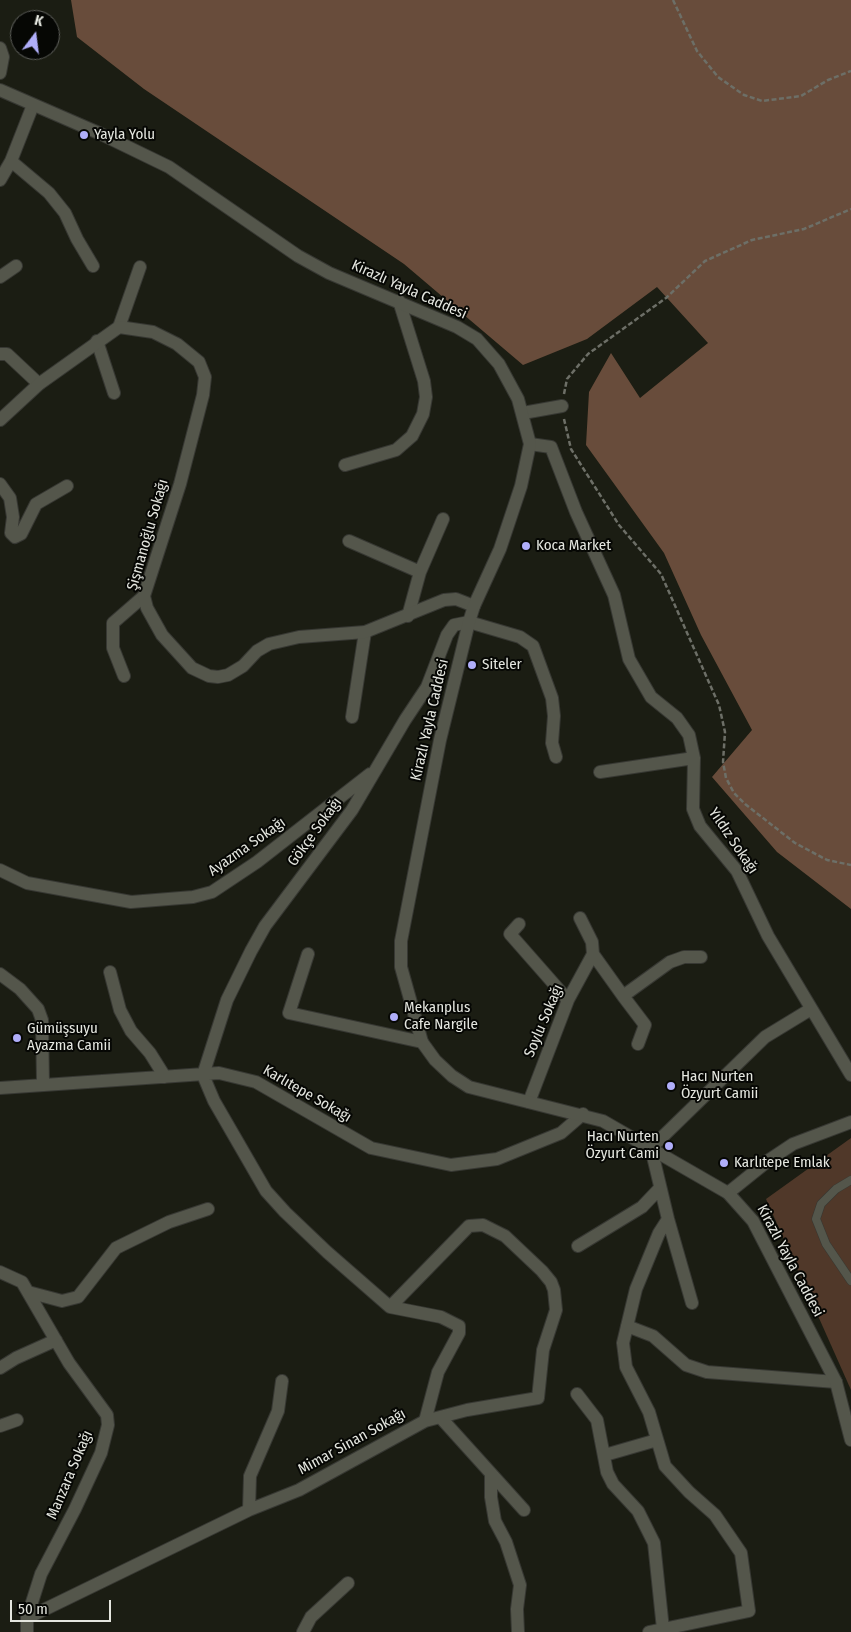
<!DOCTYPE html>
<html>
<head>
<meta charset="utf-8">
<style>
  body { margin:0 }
  #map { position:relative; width:851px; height:1632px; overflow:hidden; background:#1b1d13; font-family:"Fira Sans Condensed",sans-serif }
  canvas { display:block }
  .north { position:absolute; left:10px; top:10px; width:50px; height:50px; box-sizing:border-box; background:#060704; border:1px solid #5f605c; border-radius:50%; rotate:15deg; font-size:14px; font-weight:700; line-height:20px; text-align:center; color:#e4e6df }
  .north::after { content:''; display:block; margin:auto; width:18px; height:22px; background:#b0aefa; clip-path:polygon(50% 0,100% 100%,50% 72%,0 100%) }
  .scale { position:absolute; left:10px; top:1600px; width:101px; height:22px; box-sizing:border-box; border:2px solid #e4e6df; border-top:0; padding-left:6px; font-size:15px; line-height:18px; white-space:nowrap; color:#e4e6df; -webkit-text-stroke:4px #060704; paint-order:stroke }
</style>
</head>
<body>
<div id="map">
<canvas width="851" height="1632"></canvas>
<div class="north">K</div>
<div class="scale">50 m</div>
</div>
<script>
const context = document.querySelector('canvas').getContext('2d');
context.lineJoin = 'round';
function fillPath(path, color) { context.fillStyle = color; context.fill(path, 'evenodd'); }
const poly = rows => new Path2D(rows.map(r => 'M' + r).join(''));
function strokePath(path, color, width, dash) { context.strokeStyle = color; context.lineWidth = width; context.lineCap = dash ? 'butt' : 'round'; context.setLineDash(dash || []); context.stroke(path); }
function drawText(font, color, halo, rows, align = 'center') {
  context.font = font + ' "Fira Sans Condensed",sans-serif'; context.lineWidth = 4; context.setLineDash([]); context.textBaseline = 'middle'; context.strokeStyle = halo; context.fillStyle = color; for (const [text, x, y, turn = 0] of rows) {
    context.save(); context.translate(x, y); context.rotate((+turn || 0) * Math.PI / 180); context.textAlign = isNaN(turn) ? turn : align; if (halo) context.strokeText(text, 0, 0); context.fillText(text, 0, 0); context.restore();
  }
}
const green = poly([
  [851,1138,851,1390,766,1199]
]);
const forest = poly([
  [71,0,851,0,851,909,777,852,712,777,752,730,701,635,664,553,586,445,589,392,611,353,640,398,708,343,657,287,587,339,523,365,404,264,144,89,77,37]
]);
const path = poly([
  [673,0,697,51,718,77,744,95,762,101,801,96,828,80,851,71],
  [564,394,567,379,588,354,666,298,705,261,752,240,804,229,851,209],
  [564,419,571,449,619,525,661,574,719,705,725,732,723,762,726,778,734,793,745,804,795,843,827,860,851,865]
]);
const service = poly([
  [851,1180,836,1189,821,1204,816,1219,826,1244,851,1281]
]);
const minor = poly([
  [0,48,3,57,0,73],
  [11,161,49,193,65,213,77,239,93,266],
  [0,180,11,161,33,105],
  [0,277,16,266],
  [119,327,140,267],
  [97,341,114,393],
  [0,354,7,354,39,384],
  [523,413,562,406],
  [530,444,551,447,576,512,614,595,629,659,651,697,677,718,689,735,694,758,693,809,700,826,737,871,768,936,851,1075],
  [345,465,396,450,412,436,423,414,426,397,424,381,399,301],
  [0,484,10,498,13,517,11,533,15,537,21,534,36,504,67,486],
  [349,541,420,572],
  [408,616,420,572,443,519],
  [124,676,113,648,113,623,144,596],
  [352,717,365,632],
  [600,772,694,758],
  [0,870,27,883,131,902,193,897,212,892,257,862,370,774],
  [519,924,510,934,568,1000],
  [308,954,289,1013,422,1042],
  [593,954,623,996,670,962,684,957,701,957],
  [110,972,120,1010,131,1031,150,1053,165,1077],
  [0,974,20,989,38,1009,42,1020,43,1084],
  [623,996,645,1025,638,1044],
  [0,1088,219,1073,256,1082,371,1148,451,1165,497,1159,561,1133,583,1114],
  [529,1102,568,1000,593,954,592,942,580,918],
  [728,1193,769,1160,793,1144,851,1122],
  [578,1246,642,1207,660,1188],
  [0,1272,22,1282,69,1363,107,1415,108,1425,101,1453,75,1509,41,1574,27,1618,27,1632],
  [28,1292,62,1301,78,1297,116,1248,169,1222,208,1209],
  [692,1303,668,1219,651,1148,765,1037,811,1009],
  [390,1307,469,1226,483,1225,505,1236,542,1271,551,1282,554,1290,556,1310,543,1350,538,1398,467,1410,425,1421],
  [627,1326,653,1336,686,1365,707,1372,836,1382],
  [0,1368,16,1358,56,1340],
  [577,1394,597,1420,607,1472,613,1484,638,1511,654,1543,663,1629],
  [441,1418,524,1510],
  [0,1426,17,1420],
  [605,1455,657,1440],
  [491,1475,491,1497,495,1521,506,1542,520,1585,517,1609,518,1632],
  [249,1510,250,1476,278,1411,282,1381],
  [27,1618,249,1510,299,1490,425,1421,438,1372,459,1333,459,1326,441,1317,390,1307,327,1252,285,1212,266,1191,214,1101,203,1075,227,1000,251,951,265,926,352,810,405,720,427,687,447,635,454,625,469,622,520,637,533,646,552,698,554,716,552,743,556,757],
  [303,1632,311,1617,348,1583],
  [649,1632,749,1611,741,1553,715,1515,689,1492,665,1466,649,1412,626,1367,623,1343,636,1289,659,1233,668,1219]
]);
const tertiary = poly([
  [0,420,39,384,119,327,153,332,177,344,199,362,205,377,203,395,180,484,144,596,147,608,162,635,192,668,209,676,218,677,228,675,243,666,257,651,269,644,299,637,365,632,444,600,456,599,474,606]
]);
const secondary = poly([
  [0,90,101,134,169,167,298,256,329,273,457,327,477,339,499,364,518,399,530,444,521,486,500,549,474,606,469,622,440,740,401,941,401,967,422,1042,435,1060,452,1076,469,1087,603,1121,728,1193,753,1221,836,1382,851,1440]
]);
const markers = [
  [84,135,5,"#b0aefa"],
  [526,546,5,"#b0aefa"],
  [472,665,5,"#b0aefa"],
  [394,1017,5,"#b0aefa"],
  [17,1038,5,"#b0aefa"],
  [671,1086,5,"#b0aefa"],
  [669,1146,5,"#b0aefa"],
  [724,1163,5,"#b0aefa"]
];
const poiNames = [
  ["Yayla Yolu",94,135],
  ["Koca Market",536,546],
  ["Siteler",482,665],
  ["Mekanplus",404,1008],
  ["Cafe Nargile",404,1025],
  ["Gümüşsuyu",27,1029],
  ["Ayazma Camii",27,1046],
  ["Hacı Nurten",681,1077],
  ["Özyurt Camii",681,1094],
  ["Hacı Nurten",659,1137,"right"],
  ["Özyurt Cami",659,1154,"right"],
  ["Karlıtepe Emlak",734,1163]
];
const streetNames = [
  ["Kirazlı Yayla Caddesi",409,290,24],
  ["Şişmanoğlu Sokağı",148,535,-74],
  ["Kirazlı Yayla Caddesi",430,720,-77],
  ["Gökçe Sokağı",315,832,-54],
  ["Yıldız Sokağı",733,841,56],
  ["Ayazma Sokağı",247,847,-35],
  ["Soylu Sokağı",544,1021,-67],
  ["Karlıtepe Sokağı",307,1094,30],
  ["Kirazlı Yayla Caddesi",790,1261,62],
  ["Mimar Sinan Sokağı",352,1442,-29],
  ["Manzara Sokağı",70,1475,-67]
];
fillPath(green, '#503829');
fillPath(forest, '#684c3b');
strokePath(service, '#373833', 9);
strokePath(minor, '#373833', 14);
strokePath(tertiary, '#373833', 14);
strokePath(secondary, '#373833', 14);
strokePath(path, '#6d6f67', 2.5, [5, 2.5]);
strokePath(service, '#54564b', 8);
strokePath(minor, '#54564b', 12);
strokePath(tertiary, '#54564b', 12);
strokePath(secondary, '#54564b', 12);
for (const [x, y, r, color] of markers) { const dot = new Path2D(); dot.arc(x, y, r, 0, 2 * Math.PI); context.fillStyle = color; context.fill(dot); strokePath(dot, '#060704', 2); }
drawText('15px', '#e4e6df', '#060704', poiNames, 'left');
drawText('15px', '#e4e6df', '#060704', streetNames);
</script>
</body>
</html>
